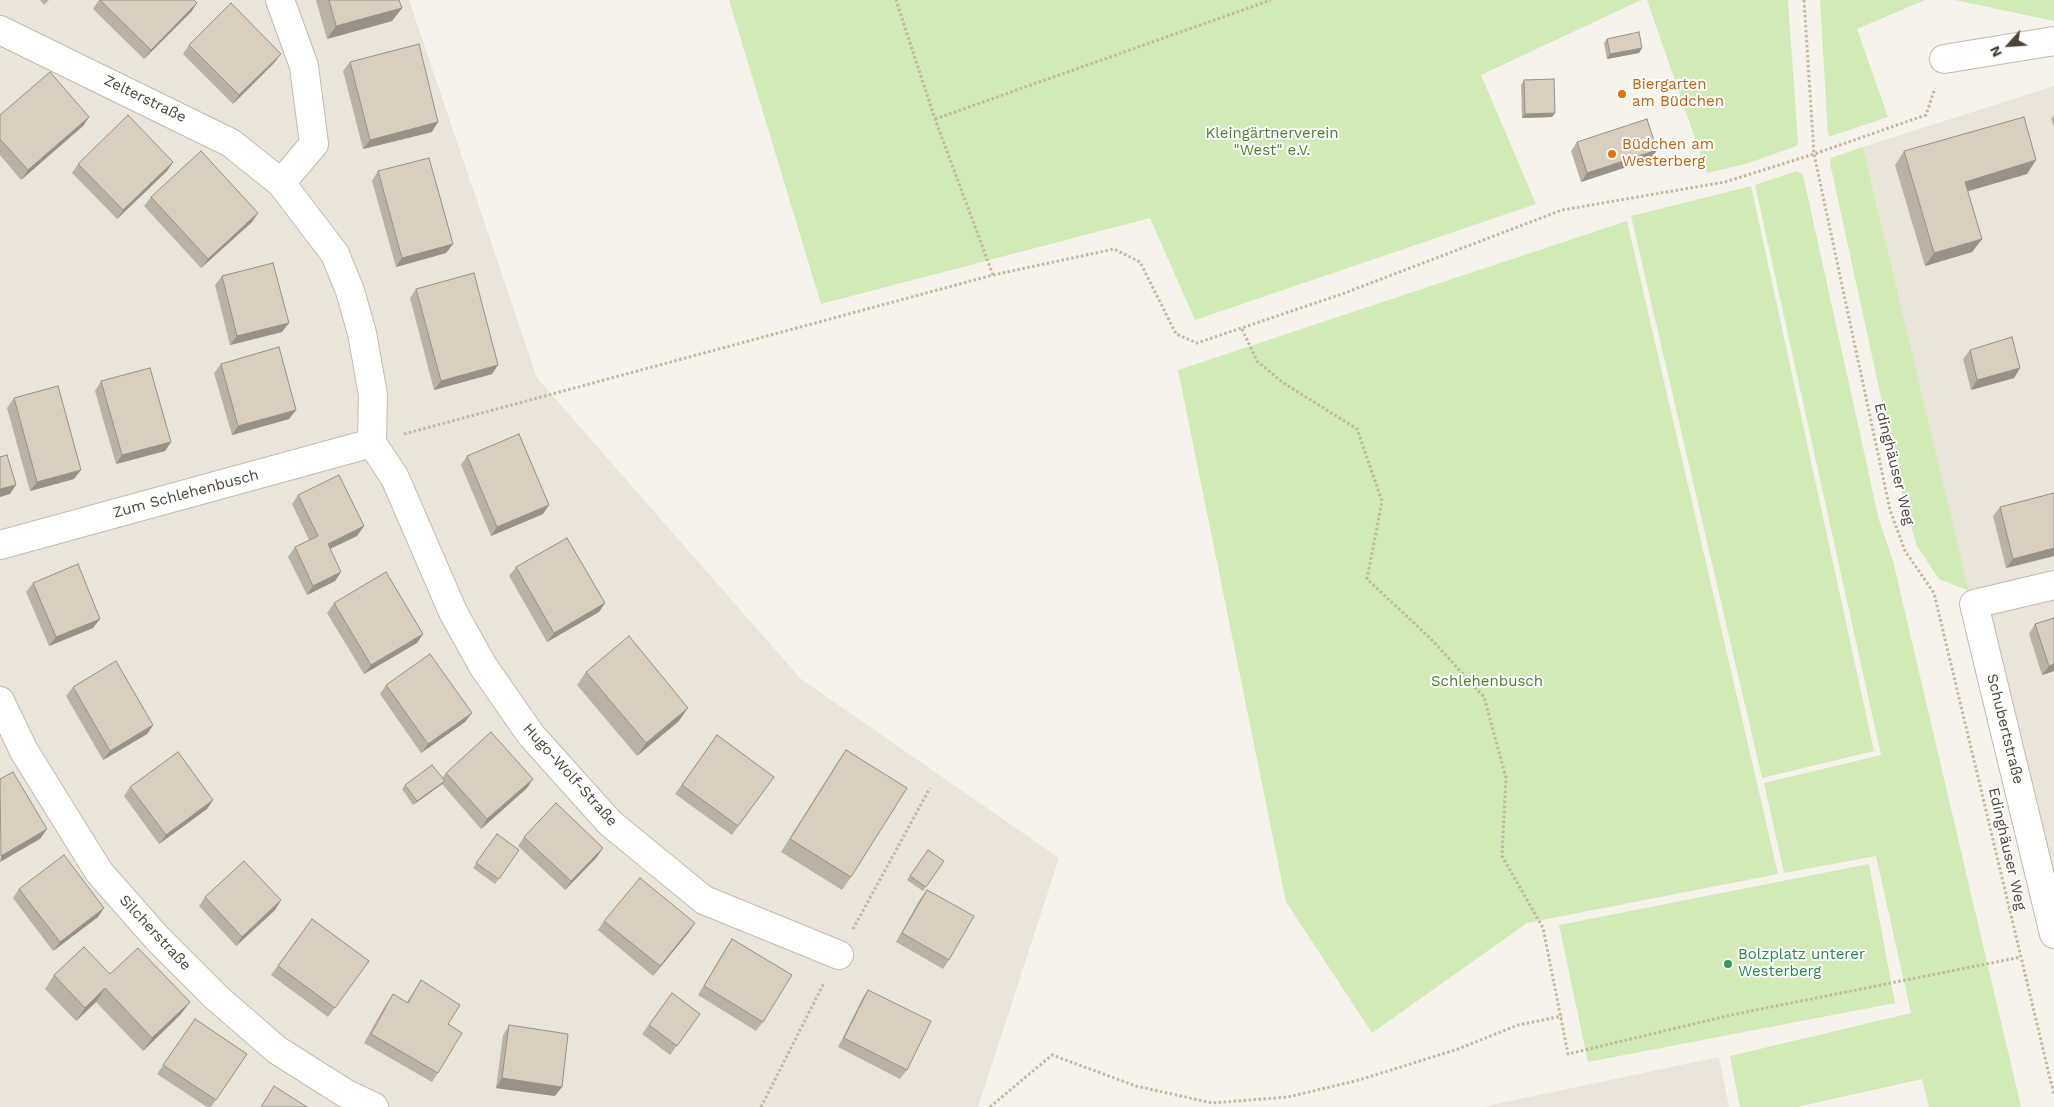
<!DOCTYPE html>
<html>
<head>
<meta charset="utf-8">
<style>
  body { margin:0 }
  #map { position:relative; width:2054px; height:1107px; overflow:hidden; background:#f6f3ec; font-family:"Work Sans",sans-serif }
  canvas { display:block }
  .north { position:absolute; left:1984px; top:20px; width:50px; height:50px; -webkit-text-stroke:4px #fff; paint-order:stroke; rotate:244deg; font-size:14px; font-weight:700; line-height:20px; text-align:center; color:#4b4439 }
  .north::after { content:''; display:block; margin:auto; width:18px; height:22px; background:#4b4439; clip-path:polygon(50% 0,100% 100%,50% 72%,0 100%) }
</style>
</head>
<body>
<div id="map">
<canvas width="2054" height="1107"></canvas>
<div class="north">N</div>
</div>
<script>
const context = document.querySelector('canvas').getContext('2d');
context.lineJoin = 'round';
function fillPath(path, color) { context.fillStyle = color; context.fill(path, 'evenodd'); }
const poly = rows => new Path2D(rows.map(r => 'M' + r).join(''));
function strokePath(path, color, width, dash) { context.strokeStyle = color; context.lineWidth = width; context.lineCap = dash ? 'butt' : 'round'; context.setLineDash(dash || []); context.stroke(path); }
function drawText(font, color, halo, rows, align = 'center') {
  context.font = font + ' "Work Sans",sans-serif'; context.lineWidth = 4; context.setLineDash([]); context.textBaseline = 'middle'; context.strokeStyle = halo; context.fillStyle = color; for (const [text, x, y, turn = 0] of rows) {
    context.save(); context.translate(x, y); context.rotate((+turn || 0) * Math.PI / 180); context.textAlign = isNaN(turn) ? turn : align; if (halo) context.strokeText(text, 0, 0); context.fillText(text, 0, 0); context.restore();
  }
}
const residential = poly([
  [0,0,409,0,537,378,801,679,1059,858,978,1107,0,1107],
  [2054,86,2054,949,1863,147],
  [1719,1057,1729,1107,1482,1107]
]);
const green = poly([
  [729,0,1641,0,1481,75,1536,204,1195,320,1150,218,821,304],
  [1647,0,1788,0,1798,143,1796,146,1746,164,1707,173],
  [1820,0,1925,0,1857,29,1888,117,1831,136,1828,135],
  [1955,0,2054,0,2054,21],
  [1863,147,1969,591,1939,579,1917,546,1904,503,1830,163,1831,158],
  [1797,171,1803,175,1879,520,1893,561,2021,1107,1929,1107,1922,1079,1797,1107,1740,1107,1730,1056,1911,1013,1876,856,1784,873,1764,783,1881,755,1755,185],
  [1751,186,1874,751,1762,778,1631,216],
  [1627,221,1778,874,1527,923,1372,1033,1286,902,1178,370],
  [1869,864,1895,1003,1588,1062,1559,925]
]);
const path = poly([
  [1804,0,1814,154,1890,510,1905,551,1934,593,2054,1095],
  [935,119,1271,0],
  [993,275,1114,249,1140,262,1176,334,1197,343,1342,294,1562,210,1725,182,1814,154,1926,115,1935,88],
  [1242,329,1257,361,1282,382,1357,429,1382,501,1367,579,1431,639,1484,697,1506,778,1502,856,1543,928,1568,1054,1731,1015,2021,957],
  [404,434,993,275,935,119,896,0],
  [853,929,930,788],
  [761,1107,824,983],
  [990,1107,1052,1055,1136,1086,1212,1103,1288,1097,1359,1080,1458,1049,1518,1025,1562,1016]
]);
const minor = poly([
  [280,0,304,66,314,144,281,183],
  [0,30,231,143,281,183,335,254,350,291,362,333,373,395,372,443],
  [1944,59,2054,41],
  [372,443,395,478,453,612,483,666,531,735,610,823,704,900,839,955],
  [0,545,372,443],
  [2054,585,1974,604,2054,934],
  [0,701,24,751,99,872,157,938,216,997,277,1050,345,1093,374,1107]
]);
const wall = poly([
  [40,0,49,0,44,5],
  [99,0,194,0,191,12,144,59,93,9],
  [316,0,399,0,402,8,392,21,327,39],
  [1607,39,1642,48,1639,53,1607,59,1604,43],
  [189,45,281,54,274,63,233,104,183,54],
  [350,62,432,132,363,149,343,71],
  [1524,80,1555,113,1552,117,1522,118,1521,85],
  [0,115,89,117,83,126,21,180,0,155],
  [2054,115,2054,127,2051,119],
  [1577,142,1651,159,1581,182,1571,151],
  [1904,151,2027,174,1967,191,1982,239,1972,252,1925,266,1895,165],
  [173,162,167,171,117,219,72,173,78,164],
  [378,171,453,244,446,253,396,267,372,181],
  [151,197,258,213,252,222,201,268,144,206],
  [222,276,282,332,230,345,215,285],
  [416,289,492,374,434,390,410,298],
  [1970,350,2020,368,2014,378,1971,390,1963,359],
  [221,364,296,410,289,419,232,435,214,373],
  [101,381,171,442,165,451,116,464,95,391],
  [14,398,74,479,30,491,7,408],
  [467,456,543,514,491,536,461,465],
  [2054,493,2054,556,2006,568,1993,516,2000,507],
  [298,495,364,526,357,536,330,549,341,572,335,581,307,595,288,557,295,547,309,540,292,504],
  [516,567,599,612,547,642,509,576],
  [33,583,93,628,49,646,26,592],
  [334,603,423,634,417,643,364,674,327,613],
  [2054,618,2054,671,2042,675,2029,634,2035,624],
  [586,672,679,721,637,756,577,685],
  [386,685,465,722,421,753,380,694],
  [73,687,153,725,147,734,103,760,66,696],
  [717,735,774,777,732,835,675,794],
  [846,750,851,877,842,890,781,852,837,763],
  [446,773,527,788,481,829,442,784,413,805,402,789,405,785,442,778],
  [130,787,213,800,207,809,159,844,124,796],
  [497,834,519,850,495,884,473,868],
  [524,837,603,848,596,858,565,890,518,846],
  [928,850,944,861,923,891,907,880],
  [19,889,98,917,53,951,13,898],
  [927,890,949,960,943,969,896,942,920,899],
  [205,897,281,900,275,910,236,946,199,906],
  [312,919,369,961,328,1017,271,975],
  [604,921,695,923,689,932,653,976,598,930],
  [732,939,763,1022,756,1031,698,995,726,948],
  [110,974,190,1002,180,1015,143,1051,96,1002,76,1021,45,989,54,975],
  [421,980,448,1024,438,1073,432,1082,364,1043,386,1004,393,994,407,1002],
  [868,990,907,1070,900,1079,838,1047,862,999],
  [672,993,700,1014,670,1055,642,1034],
  [195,1019,247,1054,211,1107,207,1107,157,1074],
  [509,1025,555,1096,496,1088,503,1035]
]);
const shadedWall = poly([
  [197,3,191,12,144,59,151,50],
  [402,8,392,21,327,39,336,26],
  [1642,48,1639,53,1607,59,1610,54],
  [281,54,274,63,233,104,239,95],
  [1555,113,1552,117,1522,118,1525,114],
  [89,117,83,126,21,180,28,170],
  [438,122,432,132,363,149,370,140],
  [1657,150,1651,159,1581,182,1587,173],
  [2036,160,2027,174,1955,195,1965,182],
  [173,162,167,171,117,219,123,210],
  [258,213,252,222,201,268,208,259],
  [1982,239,1972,252,1925,266,1934,253],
  [453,244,446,253,396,267,402,258],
  [289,323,282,332,230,345,237,336],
  [498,365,492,374,434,390,441,381],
  [2020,368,2014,378,1971,390,1977,380],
  [296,410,289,419,232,435,238,426],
  [171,442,165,451,116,464,122,455],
  [81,470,74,479,30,491,37,482],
  [16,485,10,494,0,497,0,489],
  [549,505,543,514,491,536,497,527],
  [364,526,357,536,321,553,328,544],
  [2054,548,2054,556,2006,568,2013,559],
  [341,572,335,581,307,595,313,586],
  [605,603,599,612,547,642,554,633],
  [100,619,93,628,49,646,56,637],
  [423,634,417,643,364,674,371,665],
  [2054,664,2054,671,2042,675,2049,666],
  [688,708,679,721,637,756,646,743],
  [472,713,465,722,421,753,428,744],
  [153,725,147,734,103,760,110,751],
  [533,779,527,788,481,829,487,819],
  [445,781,441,785,413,805,417,801],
  [213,800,207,809,159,844,166,835],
  [47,829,40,839,0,862,1,856],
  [603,848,596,858,565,890,571,881],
  [281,900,275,910,236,946,242,937],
  [104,908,98,917,53,951,60,942],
  [695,923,689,932,653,976,660,966],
  [105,988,96,1002,76,1021,85,1008],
  [190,1002,180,1015,143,1051,152,1038],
  [502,1078,562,1087,555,1096,496,1088]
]);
const building = poly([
  [100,0,194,0,197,3,151,50,100,0],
  [329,0,399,0,402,8,336,26,329,0],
  [231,3,281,54,239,95,189,45,231,3],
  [1639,32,1642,48,1610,54,1607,39,1639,32],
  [419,44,438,122,370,140,350,62,419,44],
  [50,72,89,117,28,170,0,139,0,115,50,72],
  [1554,79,1555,113,1525,114,1524,80,1554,79],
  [128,115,173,162,123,210,78,164,128,115],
  [2024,117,2036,160,1965,182,1982,239,1934,253,1904,151,2024,117],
  [1647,119,1657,150,1587,173,1577,142,1647,119],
  [201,151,258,213,208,259,151,197,201,151],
  [429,158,453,244,402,258,378,171,429,158],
  [273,263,289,323,237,336,222,276,273,263],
  [474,273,498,365,441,381,416,289,474,273],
  [2012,337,2020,368,1977,380,1970,350,2012,337],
  [279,347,296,410,238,426,221,364,279,347],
  [150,368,171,442,122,455,101,381,150,368],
  [58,386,81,470,37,482,14,398,58,386],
  [519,434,549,505,497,527,467,456,519,434],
  [7,455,16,485,0,489,0,457,7,455],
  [339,475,364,526,328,544,341,572,313,586,295,547,318,536,298,495,339,475],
  [2054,493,2054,548,2013,559,2000,507,2054,493],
  [567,538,605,603,554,633,516,567,567,538],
  [78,564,100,619,56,637,33,583,78,564],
  [386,572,423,634,371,665,334,603,386,572],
  [2054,618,2054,664,2049,666,2035,624,2054,618],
  [629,636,688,708,646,743,586,672,629,636],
  [430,654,472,713,428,744,386,685,430,654],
  [116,661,153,725,110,751,73,687,116,661],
  [491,732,533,779,487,819,446,773,491,732],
  [717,735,774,777,738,826,682,785,717,735],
  [846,750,907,788,851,877,790,839,846,750],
  [178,752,213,800,166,835,130,787,178,752],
  [432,765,445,781,417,801,405,785,432,765],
  [13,772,47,829,1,856,0,779,13,772],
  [556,803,603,848,571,881,524,837,556,803],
  [497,834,519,850,499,879,476,863,497,834],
  [928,850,944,861,926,887,910,876,928,850],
  [64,855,104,908,60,942,19,889,64,855],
  [244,861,281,900,242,937,205,897,244,861],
  [640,878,695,923,660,966,604,921,640,878],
  [927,890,974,916,949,960,902,933,927,890],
  [312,919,369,961,335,1008,278,966,312,919],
  [732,939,792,975,763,1022,704,986,732,939],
  [84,947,110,974,138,948,190,1002,152,1038,105,988,85,1008,54,975,84,947],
  [421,980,460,1005,448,1024,462,1033,438,1073,371,1034,393,994,408,1003,421,980],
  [868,990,931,1021,907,1070,844,1038,868,990],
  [672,993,700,1014,677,1046,649,1025,672,993],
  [195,1019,247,1054,216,1100,163,1065,195,1019],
  [509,1025,568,1034,562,1087,502,1078,509,1025],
  [274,1086,307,1107,261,1107,274,1086]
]);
const markers = [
  [1622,94,5,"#e8710a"],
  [1612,154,5,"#e8710a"],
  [1728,964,5,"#2e9e5b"]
];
const foodNames = [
  ["Biergarten",1632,85],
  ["am Büdchen",1632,102],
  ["Büdchen am",1622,145],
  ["Westerberg",1622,162]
];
const streetNames = [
  ["Zelterstraße",145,99,26],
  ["Edinghäuser Weg",1894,464,76],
  ["Zum Schlehenbusch",186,494,-15],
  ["Schubertstraße",2005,729,76],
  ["Hugo-Wolf-Straße",570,775,48],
  ["Edinghäuser Weg",2007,849,77],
  ["Silcherstraße",155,933,47]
];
const parkNames = [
  ["Kleingärtnerverein",1272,134],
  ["\"West\" e.V.",1272,151],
  ["Schlehenbusch",1487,682]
];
const leisureNames = [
  ["Bolzplatz unterer",1738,955],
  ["Westerberg",1738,972]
];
fillPath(residential, '#eae5da');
fillPath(green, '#d2eab5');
strokePath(minor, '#c2bbae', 30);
strokePath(path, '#c4b79f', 3, [2.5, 2.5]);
strokePath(minor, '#fff', 28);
fillPath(wall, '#bab2a6');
fillPath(shadedWall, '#979187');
fillPath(building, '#d8cfc1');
strokePath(building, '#979187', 1);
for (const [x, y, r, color] of markers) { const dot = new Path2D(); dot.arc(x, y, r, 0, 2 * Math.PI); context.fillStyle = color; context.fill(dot); strokePath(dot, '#fff', 2); }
drawText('15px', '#c56008', '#fff', foodNames, 'left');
drawText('15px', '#4b4439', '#fff', streetNames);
drawText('15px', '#4a7f2a', '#fff', parkNames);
drawText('15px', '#27864d', '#fff', leisureNames, 'left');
</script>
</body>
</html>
